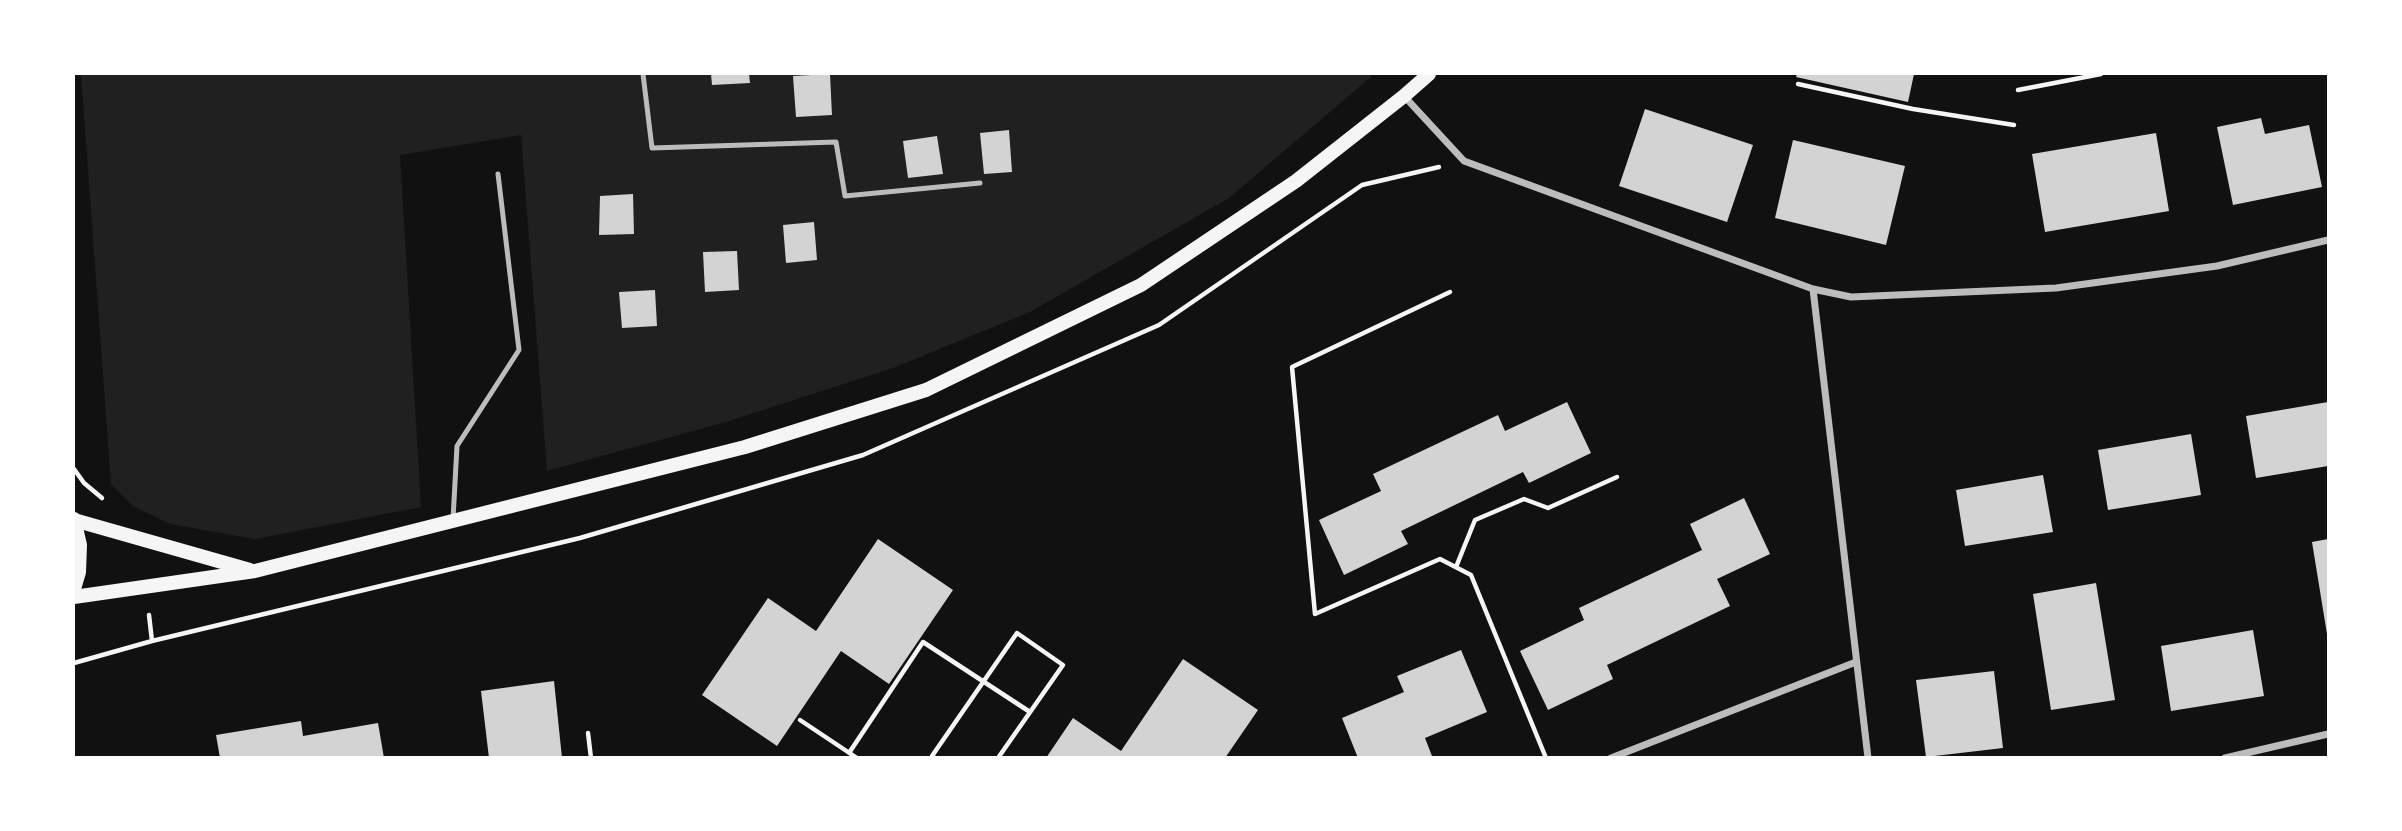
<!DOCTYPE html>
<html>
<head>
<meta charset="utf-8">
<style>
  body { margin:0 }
  #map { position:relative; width:2402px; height:831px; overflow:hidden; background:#111; font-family:"Archivo Narrow",sans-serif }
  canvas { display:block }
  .frame { position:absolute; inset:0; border:75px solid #fff; pointer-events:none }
</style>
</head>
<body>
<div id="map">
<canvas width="2402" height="831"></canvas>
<div class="frame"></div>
</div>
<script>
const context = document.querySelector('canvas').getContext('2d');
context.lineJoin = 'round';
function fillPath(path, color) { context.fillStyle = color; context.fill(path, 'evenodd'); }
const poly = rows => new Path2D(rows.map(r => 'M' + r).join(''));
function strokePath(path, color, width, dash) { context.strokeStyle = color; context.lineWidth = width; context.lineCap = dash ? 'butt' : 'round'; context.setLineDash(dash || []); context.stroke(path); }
const green = poly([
  [81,74,1371,74,1371,77,1229,198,1030,312,893,368,726,422,547,471,521,135,400,155,421,507,255,539,170,524,133,506,111,484]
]);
const building = poly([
  [711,74,749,74,750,83,712,85],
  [830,74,832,115,796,117,793,76],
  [1797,74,1914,74,1908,102,1796,77],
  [1645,109,1753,145,1727,222,1619,186],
  [2261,118,2265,134,2309,125,2322,187,2233,205,2217,127],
  [1009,130,1012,172,984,174,980,133],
  [2156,133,2169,211,2045,232,2032,154],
  [937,136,943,174,908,178,903,141],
  [1793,140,1905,166,1886,245,1775,218],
  [633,194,634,234,599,235,600,196],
  [814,222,817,260,786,263,783,225],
  [737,251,739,290,705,292,703,252],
  [655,290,657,326,622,328,619,292],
  [1567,402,1591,453,1529,483,1523,472,1401,531,1408,544,1344,575,1319,520,1381,491,1373,474,1498,415,1505,431],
  [2328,402,2328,466,2256,478,2246,416],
  [2191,434,2201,495,2108,510,2098,450],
  [2043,475,2053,532,1965,546,1956,490],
  [1744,498,1770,554,1717,579,1730,606,1607,665,1613,679,1548,710,1520,651,1584,620,1579,608,1702,550,1690,524],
  [878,539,953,590,889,684,841,651,777,746,702,695,768,598,816,631],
  [2328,539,2328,634,2327,634,2312,542],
  [2096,583,2115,700,2051,710,2033,594],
  [2253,630,2264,696,2171,711,2161,646],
  [1461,650,1487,712,1425,738,1432,756,1429,758,1358,758,1342,718,1404,692,1397,676],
  [1183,659,1258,710,1225,758,1046,758,1073,718,1121,751],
  [1994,671,2003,748,1926,757,1916,680],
  [554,681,562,758,489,758,481,691],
  [301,721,303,736,378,723,384,758,220,758,216,735]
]);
const path = poly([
  [1798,84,1913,109,2014,125],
  [2018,90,2101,74],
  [1450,292,1292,367,1315,614,1440,559,1471,575,1546,758],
  [74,469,84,483,102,498],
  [1456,567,1475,520,1524,499,1548,508,1617,477],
  [149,615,152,641],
  [74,663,152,641,580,538,863,455,1159,325,1362,185,1439,167],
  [800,720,857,758],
  [588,733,591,758],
  [849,753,923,642,1030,712],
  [935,758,932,756,1017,633,1063,665,998,758]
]);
const service = poly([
  [643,74,652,148,836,142,845,196,980,183],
  [453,519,457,446,519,350,498,174]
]);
const minor = poly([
  [1404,96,1464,161,1813,289,1851,297,2056,288,2217,266,2328,240],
  [1813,289,1868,758],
  [1611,758,1856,662],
  [2225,758,2328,734]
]);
const secondary = poly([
  [74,519,80,545,79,572,74,589],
  [74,520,250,570],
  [74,597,255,571,745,447,926,390,1141,285,1296,181,1404,96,1429,74]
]);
fillPath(green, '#202020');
fillPath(building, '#d3d3d3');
strokePath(path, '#f5f5f5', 4.5);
strokePath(service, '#bcbcbc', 5);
strokePath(minor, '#bcbcbc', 7);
strokePath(secondary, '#f5f5f5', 14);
</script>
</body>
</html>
